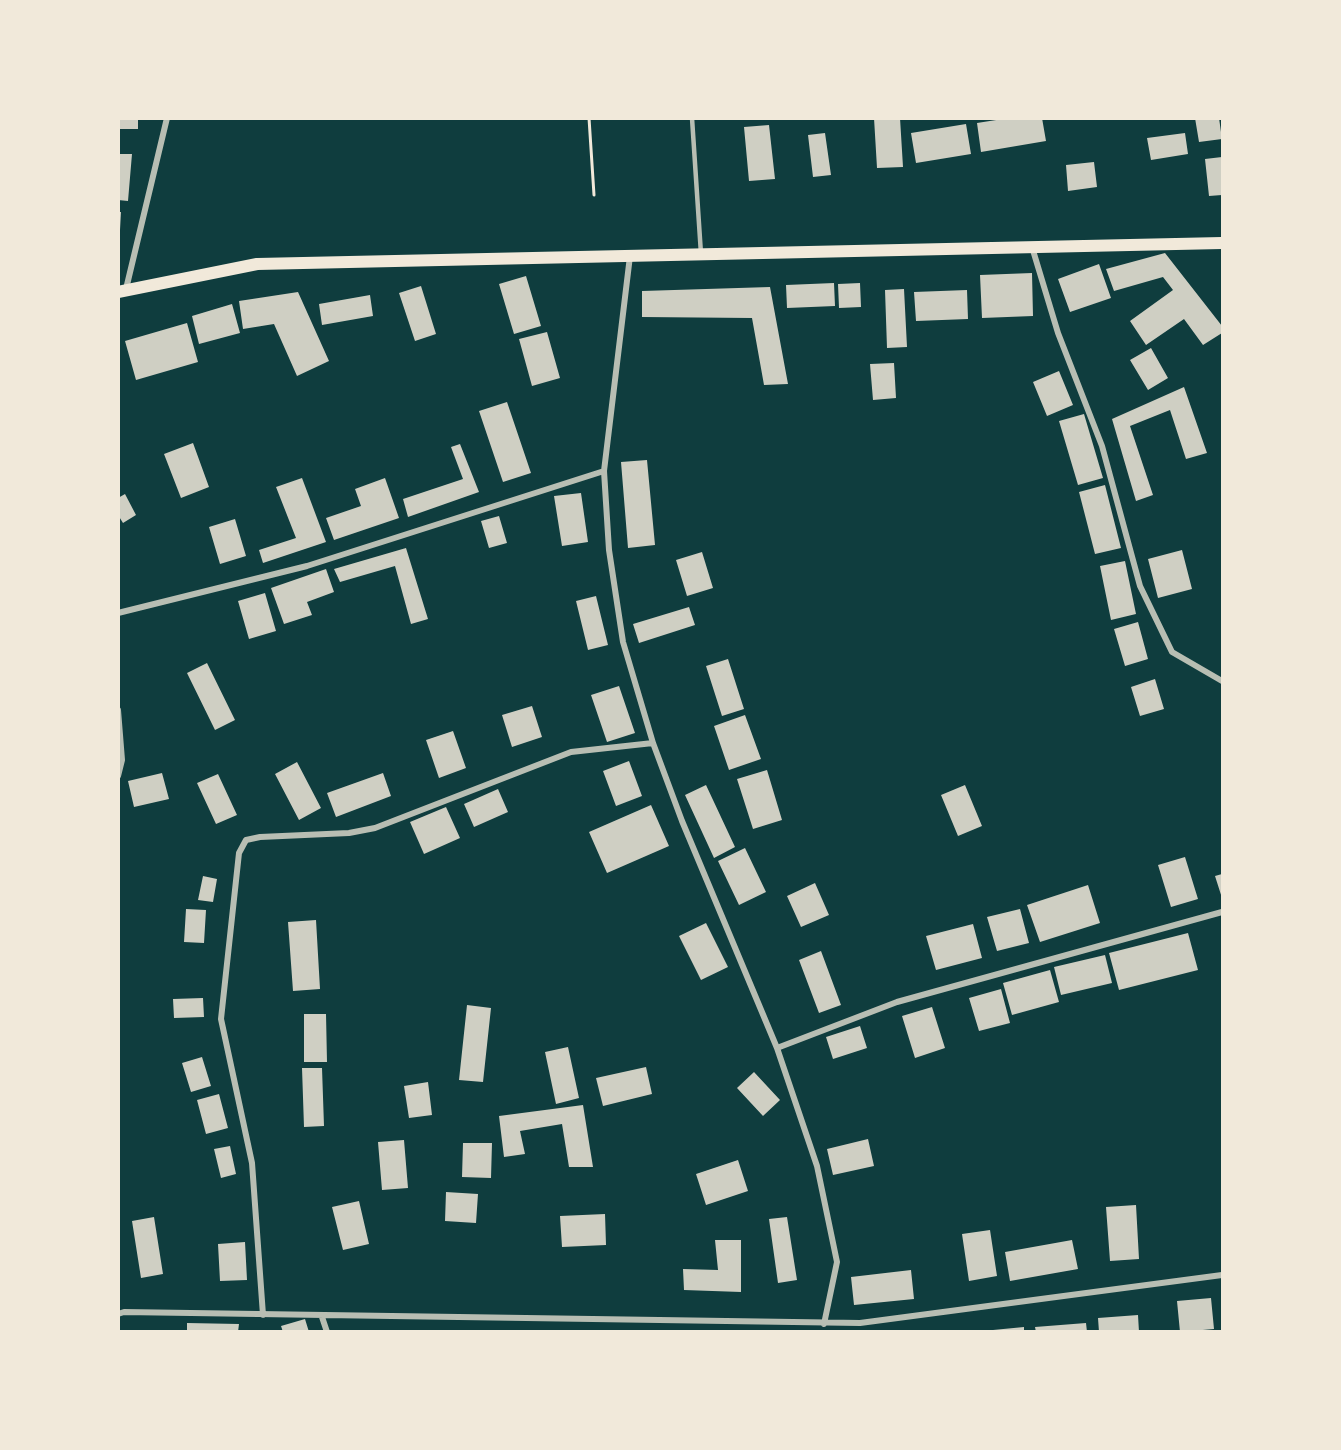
<!DOCTYPE html>
<html>
<head>
<meta charset="utf-8">
<style>
  body { margin:0 }
  #map { position:relative; width:1341px; height:1450px; overflow:hidden; background:#0f3d3e; font-family:"PT Sans Narrow",sans-serif }
  canvas { display:block }
  .frame { position:absolute; inset:0; border:120px solid #f1e9da; pointer-events:none }
</style>
</head>
<body>
<div id="map">
<canvas width="1341" height="1450"></canvas>
<div class="frame"></div>
</div>
<script>
const context = document.querySelector('canvas').getContext('2d');
context.lineJoin = 'round';
function fillPath(path, color) { context.fillStyle = color; context.fill(path, 'evenodd'); }
const poly = rows => new Path2D(rows.map(r => 'M' + r).join(''));
function strokePath(path, color, width, dash) { context.strokeStyle = color; context.lineWidth = width; context.lineCap = dash ? 'butt' : 'round'; context.setLineDash(dash || []); context.stroke(path); }
const building = poly([
  [118,118,138,118,138,129,118,129],
  [874,118,900,118,903,167,877,168],
  [1009,118,1042,118,1046,141,981,152,977,123],
  [1195,118,1219,118,1222,139,1199,142],
  [966,124,971,154,916,163,911,133],
  [769,125,775,179,749,181,744,127],
  [825,133,831,175,813,177,808,135],
  [1185,133,1188,154,1151,160,1147,138],
  [118,154,132,154,128,201,118,200],
  [1222,157,1222,195,1209,196,1205,159],
  [1094,162,1097,187,1068,191,1066,165],
  [118,212,121,212,120,230,118,230],
  [1165,253,1222,326,1222,333,1203,345,1184,319,1146,345,1130,321,1173,290,1163,277,1114,291,1106,269],
  [1099,264,1111,298,1070,312,1058,279],
  [1032,273,1033,316,982,318,980,275],
  [526,276,541,326,514,334,499,284],
  [834,283,835,306,787,308,786,285],
  [860,283,861,307,839,308,838,284],
  [421,286,436,334,415,341,399,293],
  [770,287,788,384,764,385,752,318,642,317,642,291],
  [904,289,907,347,887,348,885,290],
  [967,290,968,319,916,321,914,292],
  [298,292,329,361,297,376,274,324,243,329,239,301],
  [370,295,373,316,322,325,319,304],
  [232,304,240,333,199,344,192,316],
  [187,323,198,362,136,380,125,341],
  [547,332,560,378,532,386,519,339],
  [1151,348,1168,378,1148,390,1130,360],
  [894,363,896,398,873,400,870,364],
  [1059,371,1073,405,1047,416,1033,382],
  [1184,387,1207,453,1186,459,1170,410,1130,426,1153,495,1136,501,1112,419],
  [507,402,531,473,503,482,479,411],
  [1084,414,1103,478,1078,485,1059,421],
  [193,443,209,487,181,498,164,454],
  [460,444,479,492,408,517,403,499,463,479,451,447],
  [647,460,655,545,628,548,621,462],
  [302,478,326,542,263,563,259,550,296,538,276,487],
  [385,478,399,518,334,540,326,518,361,506,355,489],
  [1105,485,1121,548,1095,554,1079,492],
  [581,493,588,542,562,546,554,496],
  [125,494,136,515,123,523,118,515,118,498],
  [499,516,507,543,489,548,481,521],
  [235,519,246,556,220,564,209,527],
  [406,548,428,619,411,624,395,566,340,582,334,569],
  [1182,550,1192,589,1158,598,1148,559],
  [702,552,713,588,687,596,676,560],
  [1125,561,1136,614,1111,620,1100,566],
  [326,569,334,592,307,602,312,615,284,624,271,588],
  [265,593,276,631,249,639,238,601],
  [596,596,608,645,588,650,576,601],
  [689,607,695,625,639,643,633,624],
  [1138,622,1148,659,1125,666,1114,629],
  [728,659,744,709,722,716,706,666],
  [207,663,235,720,215,730,187,673],
  [1155,679,1164,709,1140,716,1131,687],
  [619,686,635,733,607,742,591,695],
  [532,706,542,737,512,747,502,715],
  [745,715,761,759,729,770,714,726],
  [453,731,466,768,439,778,426,740],
  [629,761,642,796,616,806,603,771],
  [297,762,321,808,299,820,275,774],
  [767,770,782,820,753,829,737,779],
  [162,773,169,799,134,807,128,781],
  [383,773,391,796,336,817,327,793],
  [218,774,237,815,216,824,197,783],
  [706,785,735,847,714,858,685,795],
  [965,785,982,826,958,836,941,795],
  [498,789,508,812,474,827,464,804],
  [651,805,669,846,607,873,589,832],
  [446,807,460,838,424,854,410,822],
  [745,848,766,892,739,905,718,861],
  [1185,857,1198,899,1171,907,1158,865],
  [1222,874,1222,898,1215,876],
  [203,876,217,879,213,902,198,900],
  [815,883,829,915,801,927,787,896],
  [1088,885,1100,923,1040,942,1027,905],
  [186,909,206,910,204,943,184,942],
  [1020,909,1029,943,997,951,987,917],
  [316,920,320,989,293,991,288,922],
  [706,923,728,967,701,980,679,936],
  [973,924,982,958,936,970,926,936],
  [1188,933,1198,970,1119,990,1109,953],
  [821,951,841,1005,819,1013,799,960],
  [1105,955,1112,983,1061,995,1054,967],
  [1050,970,1059,1002,1012,1015,1003,983],
  [1001,989,1010,1023,979,1031,969,998],
  [203,998,204,1017,174,1018,173,999],
  [467,1005,491,1008,483,1082,459,1080],
  [932,1007,945,1048,915,1058,902,1016],
  [304,1014,326,1014,327,1062,304,1062],
  [860,1026,867,1048,833,1059,826,1037],
  [568,1047,579,1098,556,1104,545,1052],
  [202,1057,211,1086,191,1092,182,1063],
  [646,1067,652,1094,603,1106,596,1078],
  [302,1068,322,1068,324,1126,304,1127],
  [754,1072,780,1100,763,1116,737,1088],
  [428,1082,432,1115,409,1118,404,1086],
  [219,1094,228,1128,206,1134,197,1100],
  [583,1105,593,1167,569,1167,562,1124,520,1131,525,1154,504,1157,499,1116],
  [868,1139,874,1166,833,1175,827,1149],
  [404,1140,408,1188,382,1190,378,1142],
  [463,1143,492,1143,491,1178,462,1177],
  [230,1146,236,1174,221,1178,214,1149],
  [738,1160,748,1191,706,1205,696,1174],
  [446,1192,478,1194,476,1223,445,1221],
  [359,1201,369,1244,343,1250,332,1207],
  [1136,1205,1139,1259,1110,1261,1106,1207],
  [605,1214,606,1245,562,1247,560,1216],
  [154,1217,163,1274,141,1278,132,1221],
  [787,1217,797,1280,778,1283,769,1219],
  [990,1230,997,1276,969,1281,962,1234],
  [715,1240,741,1240,741,1292,684,1290,683,1269,718,1270],
  [1072,1240,1078,1269,1010,1281,1005,1252],
  [245,1242,247,1280,220,1281,218,1244],
  [911,1270,914,1299,854,1305,851,1277],
  [1211,1298,1214,1329,1180,1332,1177,1301],
  [1138,1315,1139,1332,1099,1332,1098,1318],
  [305,1319,309,1332,283,1332,281,1326],
  [187,1323,239,1324,238,1332,187,1332],
  [1086,1323,1087,1332,1036,1332,1035,1327],
  [1024,1327,1024,1332,993,1332,993,1330]
]);
const path = poly([
  [589,118,594,195]
]);
const service = poly([
  [692,118,701,254]
]);
const minor = poly([
  [1032,247,1058,333,1102,446,1140,586,1172,652,1222,681],
  [630,256,604,471,609,550,623,642,653,743,682,821,777,1048,817,1166,837,1262,824,1324],
  [126,289,167,118],
  [118,613,307,566,604,471],
  [118,710,122,760,118,776],
  [777,1048,897,1002,1222,912],
  [118,1314,124,1312,860,1323,1222,1275],
  [263,1315,252,1163,221,1019,239,853,246,840,260,837,349,833,375,828,571,752,653,743],
  [322,1317,327,1332]
]);
const secondary = poly([
  [118,292,257,264,1222,243]
]);
fillPath(building, '#cfcfc3');
strokePath(path, '#f1e9da', 3);
strokePath(service, '#b8beb3', 4.5);
strokePath(minor, '#b8beb3', 6);
strokePath(secondary, '#f1e9da', 12);
</script>
</body>
</html>
